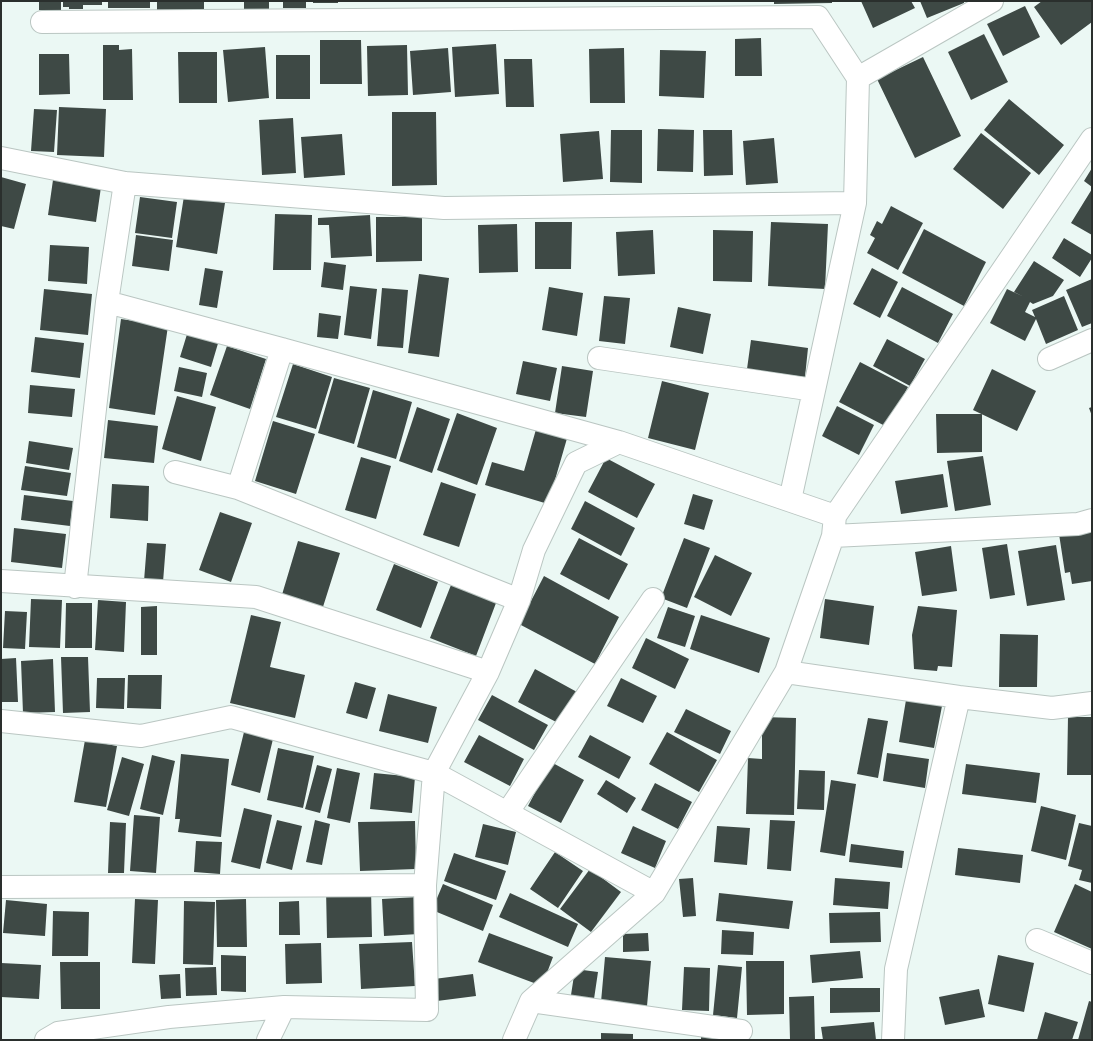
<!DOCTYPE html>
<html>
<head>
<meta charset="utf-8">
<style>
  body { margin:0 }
  #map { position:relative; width:1093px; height:1041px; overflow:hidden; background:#ebf8f4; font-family:"PT Sans",sans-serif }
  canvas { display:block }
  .frame { position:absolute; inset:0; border:2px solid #2a2f2d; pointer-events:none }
</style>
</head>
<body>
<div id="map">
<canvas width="1093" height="1041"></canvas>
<div class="frame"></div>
</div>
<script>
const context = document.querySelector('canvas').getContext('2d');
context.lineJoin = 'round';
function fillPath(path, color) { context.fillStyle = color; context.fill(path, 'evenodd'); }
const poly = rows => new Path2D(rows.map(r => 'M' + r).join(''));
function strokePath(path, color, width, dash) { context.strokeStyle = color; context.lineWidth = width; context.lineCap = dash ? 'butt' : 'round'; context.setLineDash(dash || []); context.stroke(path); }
const building = poly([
  [39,1,61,1,61,10,39,10],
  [63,1,102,1,102,5,83,5,83,9,69,9,69,7,63,7],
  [108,1,150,1,150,8,108,8],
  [157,1,204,1,204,11,157,11],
  [244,1,269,1,269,9,244,10],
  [283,1,306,1,306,8,283,8],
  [313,1,338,1,338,3,313,3],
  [774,1,832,1,832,3,774,4],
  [861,1,911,1,915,8,873,28],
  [920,1,964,1,964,3,927,18],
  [1042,1,1092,1,1092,22,1061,45,1034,7],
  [1025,6,1040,37,1003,56,987,24],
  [984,34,1008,82,971,100,948,52],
  [761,38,762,76,735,76,735,39],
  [320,40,361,40,362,84,320,84],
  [496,44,499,94,455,97,452,47],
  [103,45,119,45,119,50,132,49,133,100,103,100],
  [407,45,408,95,368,96,367,46],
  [265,47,269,98,228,102,223,50],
  [448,48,451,92,413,95,410,51],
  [624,48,625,103,590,103,589,49],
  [660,50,706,51,704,98,659,96],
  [178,52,217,52,217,103,179,103],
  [39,54,69,54,70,94,39,95],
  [276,55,310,55,310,99,276,99],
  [923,57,961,136,915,158,877,79],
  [504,59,532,59,534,107,506,107],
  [1009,99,1064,145,1039,175,984,130],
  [59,107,106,109,104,157,57,155],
  [34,109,57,110,54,152,31,151],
  [392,112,436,112,437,185,392,186],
  [293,118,296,173,262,175,259,120],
  [658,129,694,130,693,172,657,171],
  [611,130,642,130,642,183,610,182],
  [703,130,732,130,733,175,704,176],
  [599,131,603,179,563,182,560,134],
  [981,133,1031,173,1003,209,953,169],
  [342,134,345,175,304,178,301,137],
  [774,138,778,183,746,185,743,141],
  [1092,168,1092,187,1084,181],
  [1,177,26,184,14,229,1,226],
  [53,180,101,187,96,222,48,215],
  [1092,189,1092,235,1071,223],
  [184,196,225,203,217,254,176,247],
  [140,197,177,202,172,238,135,233],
  [891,206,923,223,898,270,867,253,875,238,870,235,877,221,882,224],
  [275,214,312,215,311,270,273,270],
  [370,215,372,256,331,258,329,225,318,225,318,218],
  [376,217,422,217,422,261,376,262],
  [535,222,572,222,571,269,535,269],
  [771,222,828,224,825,289,768,286],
  [517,224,518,272,479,273,478,225],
  [924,229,986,262,964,306,902,273],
  [653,230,655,274,618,276,616,232],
  [713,230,753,231,752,282,713,281],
  [136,235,173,240,169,271,132,266],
  [1064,238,1092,255,1092,258,1080,277,1052,258],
  [50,245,89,247,87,284,48,281],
  [1034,261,1064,280,1053,296,1033,304,1030,302,1025,312,1035,317,1032,310,1064,296,1078,330,1046,344,1036,319,1025,341,990,323,1007,289,1022,296,1014,292],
  [324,262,346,265,343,290,321,287],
  [205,268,223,271,217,308,199,305],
  [872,268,898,282,880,318,853,304],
  [419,274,449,278,439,357,408,353],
  [1092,279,1092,323,1082,327,1066,290],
  [350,286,377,289,371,339,344,335],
  [549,287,583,293,577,336,542,330],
  [902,287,953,314,938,343,887,316],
  [382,288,408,290,403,348,377,346],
  [44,289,92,294,88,335,40,330],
  [604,296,630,298,625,344,599,341],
  [678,307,711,314,703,354,670,347],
  [319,313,341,316,338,339,317,337],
  [121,319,168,326,155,415,109,408],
  [188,331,219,340,211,367,180,357],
  [35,337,84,343,80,378,31,372],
  [887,339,925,359,910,386,873,366],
  [751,340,808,348,805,377,747,369],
  [227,346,266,359,250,409,210,395],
  [523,361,557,368,550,401,516,394],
  [860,362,908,387,887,427,839,402],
  [293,364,332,377,316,429,276,417],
  [562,366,593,371,586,417,555,413],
  [179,367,207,373,202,397,174,391],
  [992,369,1036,391,1017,431,973,410],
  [334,378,370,388,354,444,318,433],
  [662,381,709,393,695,450,648,438],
  [30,385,75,389,72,417,28,413],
  [373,390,412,402,396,459,357,447],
  [177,396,216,407,201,461,162,449],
  [837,406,874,425,859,455,822,436],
  [417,407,450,419,432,473,399,461],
  [1092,407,1092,416,1089,408],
  [457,413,497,428,477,485,437,470],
  [936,414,982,414,982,452,937,453],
  [108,420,158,426,154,463,104,458],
  [273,421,315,434,296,494,255,481],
  [537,426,568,435,548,504,485,485,492,462,524,471],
  [29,441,73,448,69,470,26,463],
  [983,456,991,505,955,511,947,461],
  [361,457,391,466,376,519,345,510],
  [606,458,655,484,637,518,588,492],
  [25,466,71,473,67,496,21,490],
  [943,474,948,507,901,514,895,481],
  [441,482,476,494,459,547,423,535],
  [112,484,149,486,148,521,110,518],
  [693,494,713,500,704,530,684,524],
  [24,495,73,501,70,526,21,520],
  [585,501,635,528,621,556,571,529],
  [220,512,252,523,231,582,199,570],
  [14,528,66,534,62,568,11,562],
  [1092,529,1092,581,1072,584,1070,572,1065,573,1059,534],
  [579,538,628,564,609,600,560,574],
  [684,538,710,548,687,608,661,598],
  [298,541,340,553,322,610,281,598],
  [147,543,166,544,163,582,144,581],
  [1007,544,1015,595,990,599,982,548],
  [1056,545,1065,600,1027,606,1018,551],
  [951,546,957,591,922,596,915,552],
  [715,555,752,573,731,616,694,597],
  [394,564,438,582,421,628,376,610],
  [544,576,619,617,595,664,519,624],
  [451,585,496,603,476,656,430,638],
  [31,599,62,600,60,648,29,647],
  [825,599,874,606,869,645,820,638],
  [98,600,126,602,124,652,95,650],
  [66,603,92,603,92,648,65,648],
  [157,606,157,655,141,655,141,607],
  [918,606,957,610,952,667,938,666,937,671,914,669,912,635],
  [668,607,695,616,685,647,657,638],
  [5,611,27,612,25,649,3,648],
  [251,615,281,622,270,667,305,675,295,718,230,703],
  [701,615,770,638,759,673,690,649],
  [1000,634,1038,635,1037,687,999,687],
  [646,638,689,659,675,689,632,668],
  [61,657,88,657,90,712,63,713],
  [16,658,18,702,2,702,1,659],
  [53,659,55,712,23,713,21,661],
  [535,669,577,692,560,724,518,702],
  [128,675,162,675,161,709,127,708],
  [97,678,125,678,124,709,96,708],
  [621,678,657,696,643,723,607,706],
  [355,682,376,688,367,719,346,713],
  [388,694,437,707,428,743,379,731],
  [492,695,548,725,534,750,478,720],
  [906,700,942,706,934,748,899,742],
  [686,709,731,731,720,754,674,732],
  [762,717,796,718,794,815,746,814,748,758,762,759],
  [1068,717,1092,717,1092,775,1067,775],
  [868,718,888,721,878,778,857,774],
  [244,732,273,739,260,793,231,785],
  [667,732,717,760,699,792,649,764],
  [479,735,524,759,510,786,464,762],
  [590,735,631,757,619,779,578,757],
  [85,740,117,746,106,807,74,802],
  [278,748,314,756,303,808,267,800],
  [887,753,929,759,925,788,883,781],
  [181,754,229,759,221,837,178,832,180,819,175,819],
  [152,755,175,761,163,815,140,809],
  [122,757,144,764,129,816,107,810],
  [551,762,584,780,561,823,528,806],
  [966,764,1040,773,1036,803,962,794],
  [317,765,332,769,320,813,305,809],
  [337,768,360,773,350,823,327,818],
  [799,770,825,771,824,810,797,809],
  [374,773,415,777,412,813,370,809],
  [606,780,636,798,627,813,597,794],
  [831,780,856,784,845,856,820,852],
  [655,783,692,802,678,829,641,810],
  [1041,806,1076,815,1066,860,1031,851],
  [244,808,272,815,260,869,231,862],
  [134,815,160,817,156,873,130,871],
  [277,820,302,826,292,870,266,863],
  [315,820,330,824,322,865,306,862],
  [770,820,795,821,791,871,767,869],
  [415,821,416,869,360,871,358,822],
  [110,822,126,823,124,873,108,873],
  [1079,823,1092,826,1092,883,1079,880,1082,870,1068,866],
  [483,824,516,832,508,865,475,857],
  [633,826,666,841,655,868,621,853],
  [717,826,750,828,747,865,714,862],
  [196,841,222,842,220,874,194,872],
  [851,844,904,851,902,868,849,862],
  [958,848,1023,855,1020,883,955,875],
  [555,852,583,871,558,908,530,889],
  [454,853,506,871,496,900,444,881],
  [590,869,621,892,591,932,560,909],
  [693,878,696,916,683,917,679,879],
  [835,878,890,882,888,909,833,905],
  [443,884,493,905,483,931,432,910],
  [1075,884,1092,892,1092,949,1054,932],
  [371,888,372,937,327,938,326,889],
  [510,893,578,924,568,947,499,917],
  [719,893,793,901,789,929,716,921],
  [417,897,419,934,384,936,382,899],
  [135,899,158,900,155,964,132,963],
  [246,899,247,947,217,947,216,900],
  [6,900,47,904,45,936,3,933],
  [184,901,215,902,213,965,183,964],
  [299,901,300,935,279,935,279,902],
  [53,911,89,912,88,956,52,956],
  [880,912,881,942,830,943,829,913],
  [722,930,754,932,753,955,721,954],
  [489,933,553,957,542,986,478,962],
  [648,933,649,951,623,952,623,934],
  [412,942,415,986,361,989,359,944],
  [321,943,322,983,286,984,285,944],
  [860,951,863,978,812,983,810,955],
  [221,955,246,956,246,992,221,991],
  [998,955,1034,963,1024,1012,988,1004],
  [605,957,651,961,647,1006,601,1002],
  [746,961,784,961,784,1014,747,1015],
  [60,962,100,962,100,1009,61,1009],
  [1,963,41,965,39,999,1,997],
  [718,965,742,967,737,1018,713,1015],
  [216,967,217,995,186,996,185,968],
  [684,967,710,968,709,1011,682,1010],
  [575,969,598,972,594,999,571,995],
  [180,974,181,998,161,999,159,975],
  [473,974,476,996,437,1001,434,979],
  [830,988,880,988,880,1012,830,1013],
  [979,989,985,1017,945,1025,939,997],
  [814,996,815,1040,790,1040,789,997],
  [1089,1001,1092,1002,1092,1040,1078,1040],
  [1045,1012,1078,1022,1072,1040,1037,1040],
  [874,1022,876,1040,823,1040,821,1027],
  [601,1033,633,1034,633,1040,601,1040],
  [701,1035,737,1040,701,1040]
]);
const street = poly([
  [42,22,818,17,858,78,855,203,790,500],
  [858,78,992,1],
  [1,158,125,183,444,208,855,203],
  [107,302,282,349,619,442,835,516],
  [599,358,814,390],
  [1049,359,1092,340],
  [175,472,238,488,519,600],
  [238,488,282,349],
  [833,536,1078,524,1092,520],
  [1,581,256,597,488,672],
  [75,587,107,302,125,183],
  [786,672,959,697,1052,708,1092,703],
  [1,721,141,736,231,717,434,773,654,893],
  [507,813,653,599],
  [1,887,425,885],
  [1037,940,1092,963],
  [531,1001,741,1031],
  [46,1040,58,1033,169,1017,284,1007,427,1010,425,885,434,773,488,672,519,600,534,550,576,463,619,442],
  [268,1040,284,1007],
  [514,1040,531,1001,654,893,786,672,833,536,835,516,1092,139],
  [893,1040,896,969,959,697]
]);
fillPath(building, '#3e4945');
strokePath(street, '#bac6c2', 24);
strokePath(street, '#fff', 22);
</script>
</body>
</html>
